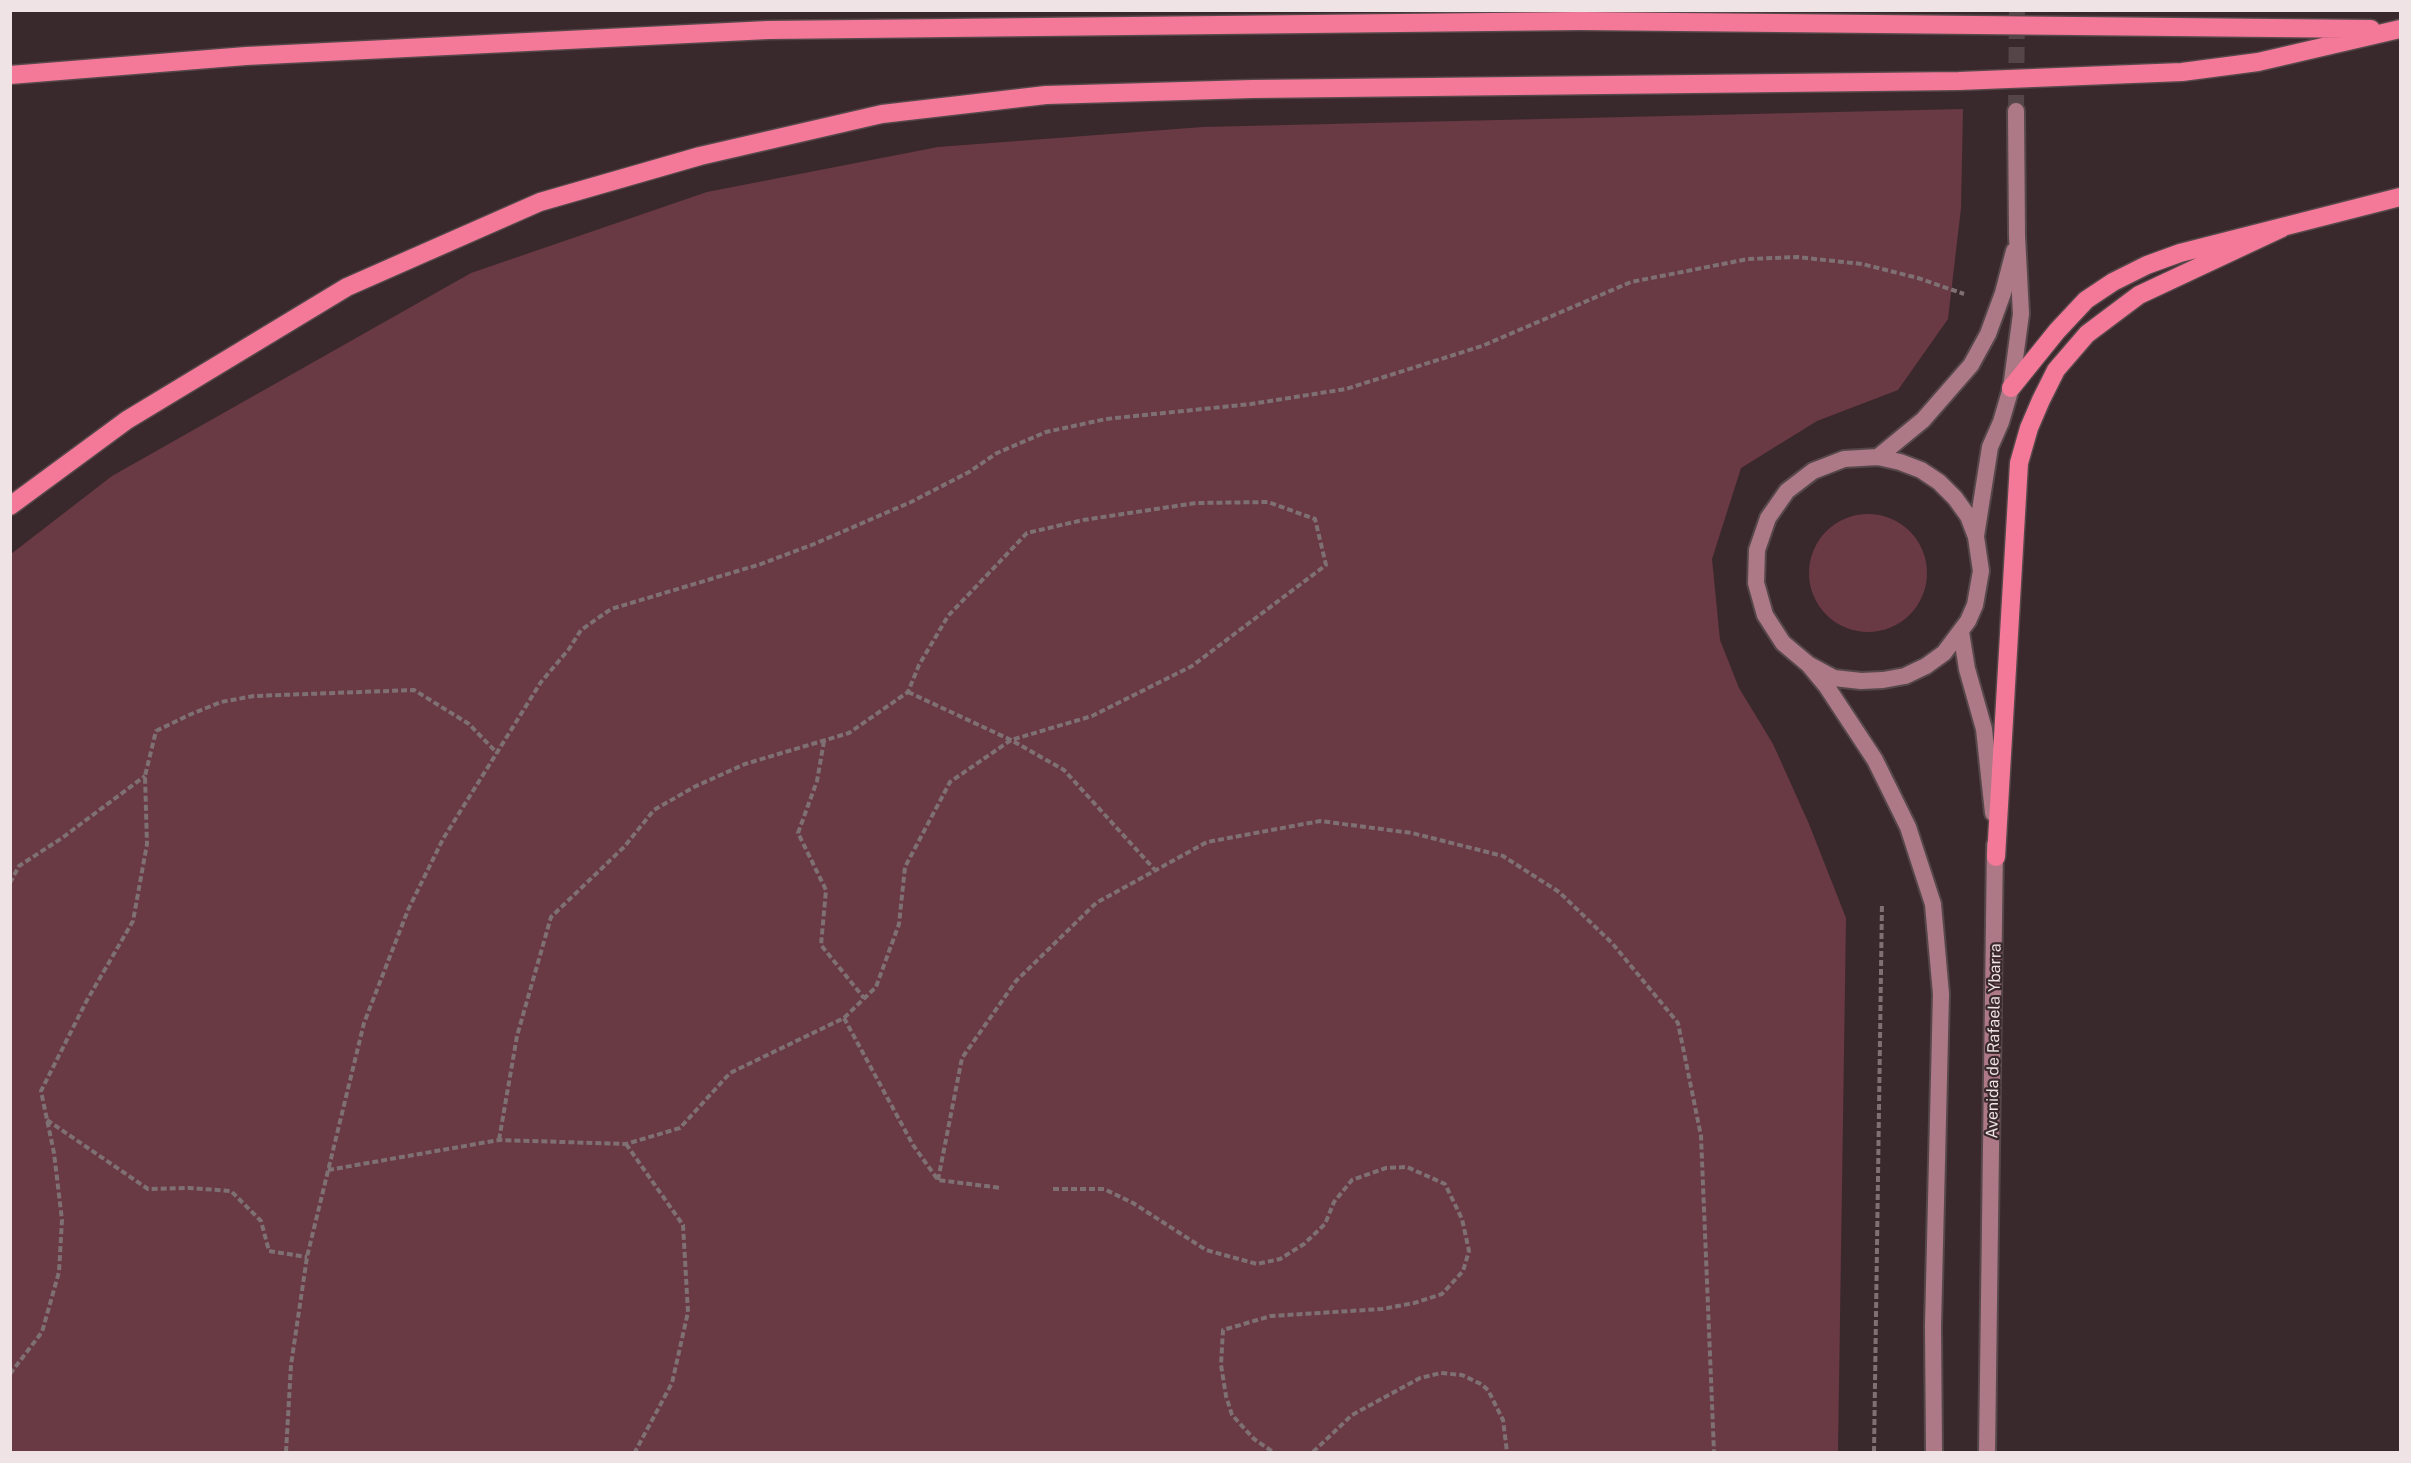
<!DOCTYPE html>
<html>
<head>
<meta charset="utf-8">
<style>
  body { margin:0 }
  #map { position:relative; width:2411px; height:1463px; overflow:hidden; background:#3a292c; font-family:"Public Sans",sans-serif }
  canvas { display:block }
  .frame { position:absolute; inset:0; border:12px solid #efe3e5; pointer-events:none }
</style>
</head>
<body>
<div id="map">
<canvas width="2411" height="1463"></canvas>
<div class="frame"></div>
</div>
<script>
const context = document.querySelector('canvas').getContext('2d');
context.lineJoin = 'round';
function fillPath(path, color) { context.fillStyle = color; context.fill(path, 'evenodd'); }
const poly = rows => new Path2D(rows.map(r => 'M' + r).join(''));
function strokePath(path, color, width, dash) { context.strokeStyle = color; context.lineWidth = width; context.lineCap = dash ? 'butt' : 'round'; context.setLineDash(dash || []); context.stroke(path); }
function drawText(font, color, halo, rows, align = 'center') {
  context.font = font + ' "Public Sans",sans-serif'; context.lineWidth = 4.5; context.setLineDash([]); context.textBaseline = 'middle'; context.strokeStyle = halo; context.fillStyle = color; for (const [text, x, y, turn = 0] of rows) {
    context.save(); context.translate(x, y); context.rotate((+turn || 0) * Math.PI / 180); context.textAlign = isNaN(turn) ? turn : align; if (halo) context.strokeText(text, 0, 0); context.fillText(text, 0, 0); context.restore();
  }
}
const green = poly([
  [1963,109,1961,208,1948,319,1898,390,1817,421,1741,468,1712,559,1720,640,1739,688,1773,744,1809,824,1846,918,1838,1452,11,1452,11,554,112,476,471,273,707,192,938,147,1203,127],
  '1809 573a59 59 0 1 1 118 0a59 59 0 1 1-118 0Z'
]);
const secondaryTunnel = poly([
  [2016,111,2017,10]
]);
const path = poly([
  [908,692,1011,740,1064,770,1155,870],
  [824,741,817,781,798,833,826,890,821,945,864,998],
  [10,883,19,866,62,838,145,776],
  [844,1018,913,1145,938,1180,1001,1188],
  [47,1120,148,1189,189,1188,231,1191,261,1221,269,1251,307,1257],
  [626,1144,683,1225,688,1312,672,1383,635,1452],
  [328,1170,499,1140,626,1144,680,1128,730,1073,844,1018,876,987,899,924,905,867,950,782,1011,740,1092,716,1192,666,1326,565,1315,519,1268,502,1196,503,1083,520,1027,533,948,616,919,665,908,692,849,733,745,764,694,787,654,810,624,847,551,917,517,1036,499,1140],
  [938,1180,962,1058,1016,981,1096,903,1207,842,1320,821,1412,833,1503,856,1559,892,1612,943,1678,1023,1701,1136,1714,1452],
  [1053,1189,1104,1189,1133,1203,1206,1250,1257,1264,1280,1259,1304,1244,1325,1224,1334,1202,1352,1180,1386,1168,1407,1167,1445,1184,1462,1219,1469,1251,1463,1271,1442,1294,1414,1303,1382,1309,1271,1316,1223,1330,1221,1365,1226,1396,1232,1415,1254,1439,1273,1452],
  [10,1374,42,1332,59,1272,62,1220,54,1153,41,1091,86,1002,133,921,147,844,145,776,156,731,189,715,221,702,254,696,414,690,469,724,497,753],
  [286,1452,291,1365,307,1257,364,1023,408,910,443,839,541,682,569,649,581,630,611,609,761,564,814,544,911,502,969,472,997,453,1046,432,1106,419,1251,404,1346,389,1482,346,1631,282,1748,259,1797,257,1862,264,1918,278,1964,294],
  [1313,1452,1352,1415,1420,1378,1441,1373,1462,1375,1481,1384,1488,1390,1503,1420,1507,1452],
  [1874,1452,1882,903]
]);
const secondary = poly([
  [1878,457,1923,420,1971,365,1988,334,2003,293,2014,251],
  [1976,536,1990,447,2001,422,2011,388,2021,314,2017,236,2016,111],
  [1961,632,1967,669,1984,729,1993,813],
  [1808,664,1834,678,1861,681,1883,680,1905,676,1926,666,1944,653,1968,621,1975,605,1981,571,1976,537,1968,516,1955,498,1939,482,1921,470,1900,462,1878,457,1844,459,1813,471,1787,491,1768,518,1757,550,1756,583,1765,615,1783,643,1808,664,1827,687,1875,760,1908,827,1933,904,1941,994,1933,1326,1934,1452],
  [1987,1452,1995,845]
]);
const motorway = poly([
  [10,75,246,56,768,30,1580,21,2371,29],
  [2011,388,2057,331,2086,300,2113,282,2147,265,2180,253,2400,197],
  [10,506,127,420,347,287,540,202,700,156,882,114,1046,95,1252,89,1959,81,2182,72,2258,62,2400,29],
  [1996,857,2019,463,2029,428,2041,400,2056,370,2087,334,2139,295,2282,228]
]);
const streetNames = [
  ["Avenida de Rafaela Ybarra",1994,1041,-89]
];
fillPath(green, '#693944');
strokePath(secondaryTunnel, '#554548', 16, [16, 8]);
strokePath(secondary, '#56484a', 20);
strokePath(motorway, '#56484a', 21);
strokePath(path, '#7f7073', 4, [6, 3]);
strokePath(secondary, '#ad7986', 16);
strokePath(motorway, '#f47898', 18);
drawText('16px', '#efe3e5', '#3a292c', streetNames);
</script>
</body>
</html>
